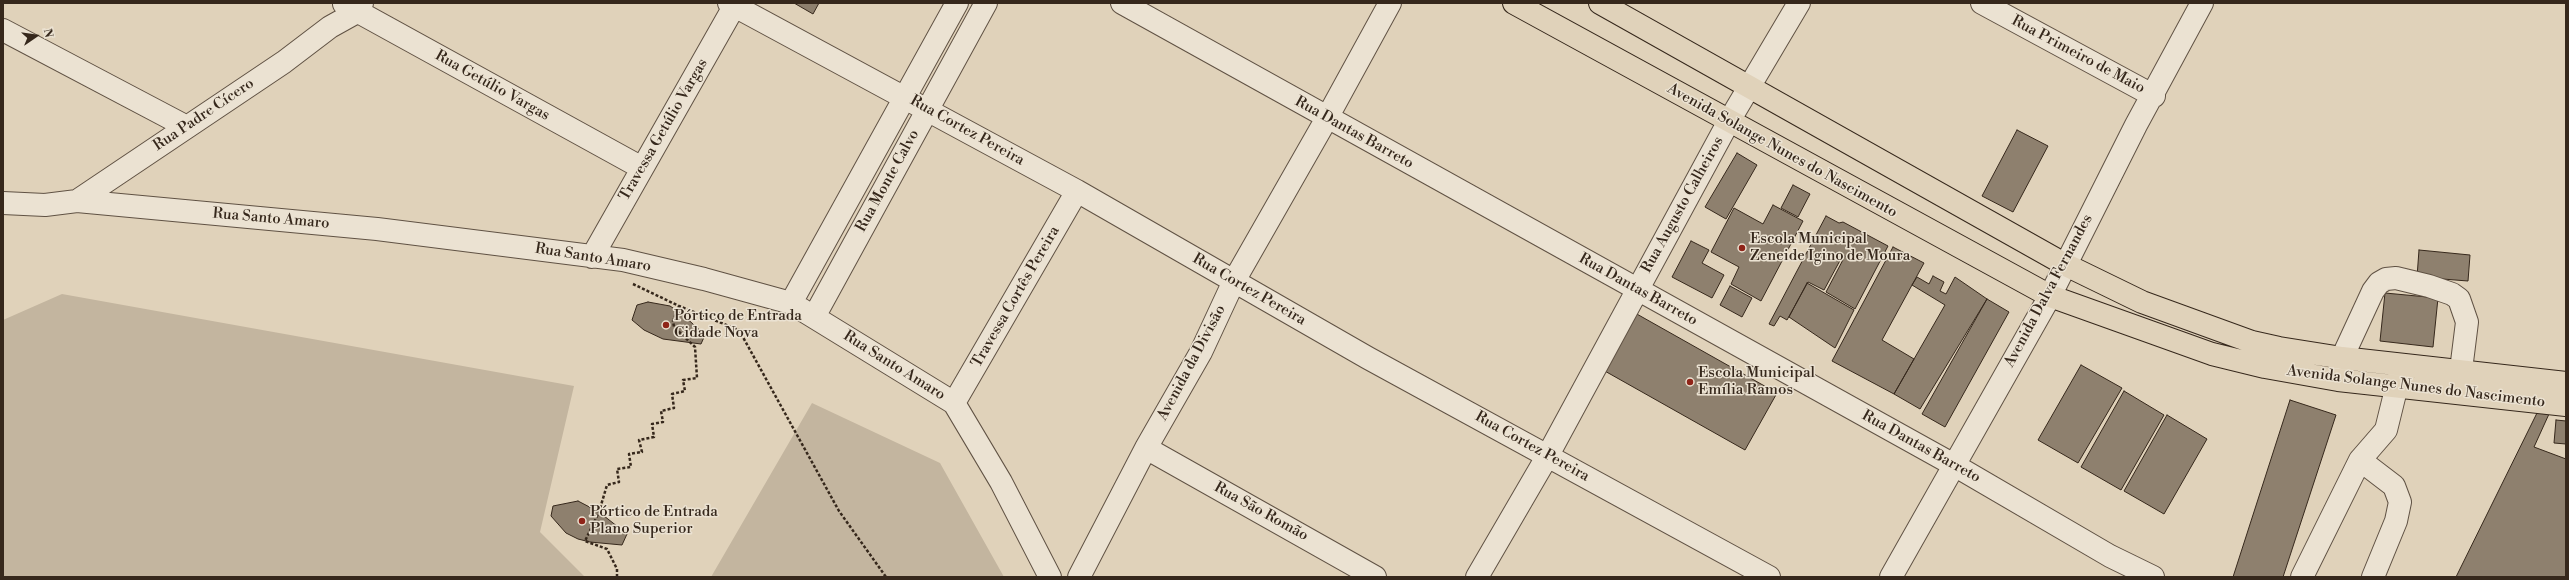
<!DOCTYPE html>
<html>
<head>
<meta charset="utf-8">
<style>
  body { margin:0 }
  #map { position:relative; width:2569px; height:580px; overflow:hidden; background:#e0d2ba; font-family:"Libre Bodoni",serif }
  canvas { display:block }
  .frame { position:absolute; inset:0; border:4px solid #36281c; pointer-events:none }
  .north { position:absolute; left:16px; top:16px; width:40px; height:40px; -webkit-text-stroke:3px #ebe2d2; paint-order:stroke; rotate:77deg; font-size:11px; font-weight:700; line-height:16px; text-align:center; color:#36281c }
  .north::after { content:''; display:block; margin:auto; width:14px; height:18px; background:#36281c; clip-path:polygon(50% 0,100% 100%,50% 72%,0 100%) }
</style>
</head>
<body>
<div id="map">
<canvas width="2569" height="580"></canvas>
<div class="frame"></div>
<div class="north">N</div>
</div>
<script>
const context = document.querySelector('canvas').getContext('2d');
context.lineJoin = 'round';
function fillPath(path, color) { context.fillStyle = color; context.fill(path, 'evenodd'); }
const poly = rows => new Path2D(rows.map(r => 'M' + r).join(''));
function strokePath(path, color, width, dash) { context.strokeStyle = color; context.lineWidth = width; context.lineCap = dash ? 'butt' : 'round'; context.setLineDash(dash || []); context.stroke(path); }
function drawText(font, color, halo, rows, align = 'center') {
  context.font = font + ' "Libre Bodoni",serif'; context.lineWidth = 3; context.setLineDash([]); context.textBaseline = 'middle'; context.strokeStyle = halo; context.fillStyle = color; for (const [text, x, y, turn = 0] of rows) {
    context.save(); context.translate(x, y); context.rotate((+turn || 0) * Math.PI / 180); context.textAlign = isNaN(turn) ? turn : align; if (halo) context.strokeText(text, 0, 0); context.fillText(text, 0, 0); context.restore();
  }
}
const green = poly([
  [62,294,574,386,540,532,585,577,3,577,3,320],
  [812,403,940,463,1004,577,711,577]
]);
const building = poly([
  [794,3,819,3,813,14,794,3],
  [2017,130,2048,146,2013,212,1982,196,2017,130],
  [1737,153,1757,165,1726,219,1705,207,1737,153],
  [1793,185,1810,194,1798,217,1781,208,1793,185],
  [1773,205,1803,221,1761,301,1731,284,1739,267,1711,252,1734,208,1763,224,1773,205],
  [1826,216,1839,223,1843,222,1888,246,1855,309,1826,292,1845,256,1843,255,1824,290,1808,282,1787,320,1780,316,1774,326,1769,324,1826,216],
  [1691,241,1709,250,1702,263,1724,275,1712,298,1672,277,1691,241],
  [1893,247,1924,263,1882,340,1914,359,1894,394,1832,361,1893,247],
  [2419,250,2470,255,2468,281,2417,277,2419,250],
  [1933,276,1944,282,1940,291,1946,294,1955,277,1987,299,1920,409,1894,394,1945,305,1912,285,1917,277,1929,284,1933,276],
  [1807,283,1854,310,1835,348,1789,317,1807,283],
  [1730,286,1752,298,1742,317,1720,305,1730,286],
  [2385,293,2438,298,2433,347,2380,341,2385,293],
  [1987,299,2009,312,1945,427,1922,414,1987,299],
  [648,302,670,306,682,314,705,335,701,344,663,339,644,330,632,320,637,305,648,302],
  [1635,313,1777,393,1745,450,1603,370,1635,313],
  [2081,365,2122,388,2078,463,2038,440,2081,365],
  [2124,391,2164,415,2121,490,2081,467,2124,391],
  [2290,400,2336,415,2283,577,2233,577,2290,400],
  [2537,413,2549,414,2534,447,2566,459,2566,577,2456,577,2537,413],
  [2167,415,2207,439,2164,514,2124,491,2167,415],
  [2556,420,2566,421,2566,444,2554,443,2556,420],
  [578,501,599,512,627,534,622,545,590,542,578,539,566,533,551,516,553,506,578,501]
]);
const path = poly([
  [633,284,679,306,739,330,839,511,886,577],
  [617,577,617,569,607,549,585,541,599,512,607,485,619,482,617,469,631,467,629,454,642,452,639,440,654,437,652,424,663,422,661,411,674,408,672,394,685,391,683,380,697,378,695,347,674,327,673,321,679,306]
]);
const minor = poly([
  [729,3,1077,191,1368,358,1769,577],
  [1122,3,1954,465,2110,556,2153,577],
  [1982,3,2154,96],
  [344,4,642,168],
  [3,30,187,127],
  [77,201,284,62,330,27,357,12,362,3],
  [3,203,45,205,77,201,377,229,623,260,704,279,791,303,954,403,1001,482,1050,577],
  [592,257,736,3],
  [791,303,957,3],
  [814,317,986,3],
  [2339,375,2342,358,2373,291,2379,283,2386,279,2396,278,2429,286,2452,294,2459,299,2467,322,2461,370],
  [954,403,1077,191],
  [1146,448,1375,577],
  [2360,460,2394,486,2400,502,2396,521,2373,577],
  [1079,577,1146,448,1201,352,1234,281,1327,118,1390,3],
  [1477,577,1548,455,1729,121,1799,3],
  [1891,577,2050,296,2136,125,2202,3],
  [2302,577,2360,460,2386,430,2401,369]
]);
const major = poly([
  [1514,3,2050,296,2212,354,2265,367,2338,380,2566,405],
  [1600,3,2066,265,2142,302,2252,342,2279,348,2342,358,2566,383]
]);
const markers = [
  [1742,248,4,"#8f2418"],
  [666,325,4,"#8f2418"],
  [1690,382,4,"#8f2418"],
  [582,521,4,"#8f2418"]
];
const streetNames = [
  ["Rua Primeiro de Maio",2078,55,28],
  ["Rua Getúlio Vargas",492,86,29],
  ["Rua Padre Cícero",204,115,-34],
  ["Travessa Getúlio Vargas",664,130,-60],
  ["Rua Cortez Pereira",967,131,29],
  ["Rua Dantas Barreto",1354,133,29],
  ["Avenida Solange Nunes do Nascimento",1782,151,29],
  ["Rua Monte Calvo",888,181,-61],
  ["Rua Augusto Calheiros",1683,205,-61],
  ["Rua Santo Amaro",271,219,5],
  ["Rua Santo Amaro",593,258,9],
  ["Rua Cortez Pereira",1249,290,30],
  ["Rua Dantas Barreto",1638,290,29],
  ["Avenida Dalva Fernandes",2049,291,-62],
  ["Travessa Cortês Pereira",1016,297,-60],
  ["Avenida da Divisão",1192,363,-62],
  ["Rua Santo Amaro",894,366,32],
  ["Avenida Solange Nunes do Nascimento",2416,387,7],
  ["Rua Cortez Pereira",1532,447,29],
  ["Rua Dantas Barreto",1921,447,29],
  ["Rua São Romão",1261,512,29]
];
const poiNames = [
  ["Escola Municipal",1750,239],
  ["Zeneide Igino de Moura",1750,256],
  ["Pórtico de Entrada",674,316],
  ["Cidade Nova",674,333],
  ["Escola Municipal",1698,373],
  ["Emília Ramos",1698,390],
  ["Pórtico de Entrada",590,512],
  ["Plano Superior",590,529]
];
fillPath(green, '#c3b59f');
fillPath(building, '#8e806e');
strokePath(building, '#36281c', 1);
strokePath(minor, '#605244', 24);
strokePath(major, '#36281c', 24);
strokePath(path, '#36281c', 2.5, [3, 2]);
strokePath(minor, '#ebe2d2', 22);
strokePath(major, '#e0d2ba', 22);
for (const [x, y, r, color] of markers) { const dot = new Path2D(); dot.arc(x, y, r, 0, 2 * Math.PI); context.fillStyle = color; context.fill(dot); strokePath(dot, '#ebe2d2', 1.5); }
drawText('15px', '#36281c', '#ebe2d2', streetNames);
drawText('15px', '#36281c', '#ebe2d2', poiNames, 'left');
</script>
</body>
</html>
